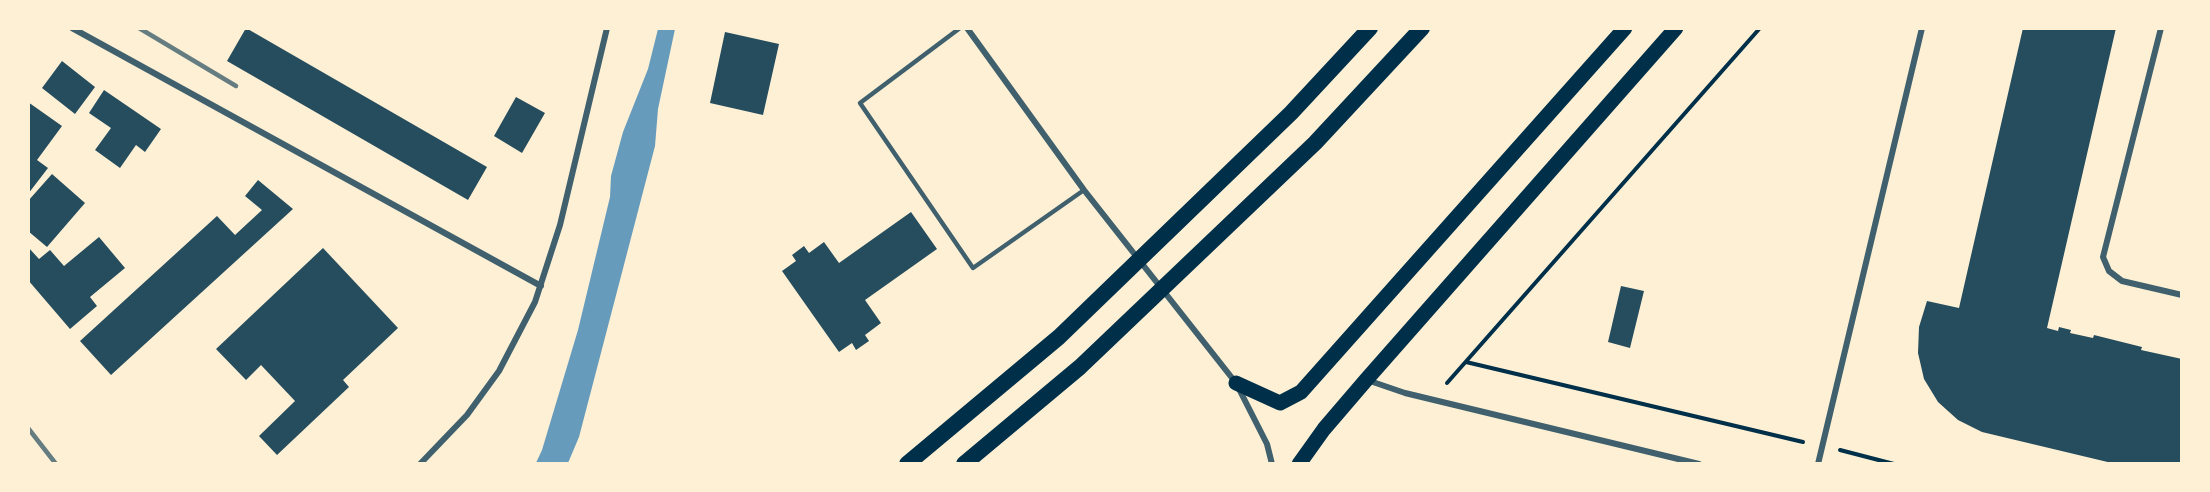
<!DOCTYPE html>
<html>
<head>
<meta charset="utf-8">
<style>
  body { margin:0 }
  #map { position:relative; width:2210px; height:492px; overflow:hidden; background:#fdf0d5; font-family:"Asap Condensed",sans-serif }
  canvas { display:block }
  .frame { position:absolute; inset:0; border:30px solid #fdf0d5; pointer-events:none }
</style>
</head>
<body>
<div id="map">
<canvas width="2210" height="492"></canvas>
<div class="frame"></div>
</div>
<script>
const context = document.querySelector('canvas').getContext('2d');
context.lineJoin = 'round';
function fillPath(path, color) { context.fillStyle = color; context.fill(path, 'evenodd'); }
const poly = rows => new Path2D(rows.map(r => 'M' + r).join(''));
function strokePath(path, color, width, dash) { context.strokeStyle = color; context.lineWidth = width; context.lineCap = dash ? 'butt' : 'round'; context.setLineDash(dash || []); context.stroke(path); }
const water = poly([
  [658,29,675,29,658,109,655,146,579,437,568,463,536,463,542,450,578,330,610,197,611,176,623,132,648,69]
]);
const building = poly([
  [246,28,487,167,468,200,227,61],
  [2023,28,2116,28,2047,328,2058,331,2059,327,2071,330,2070,333,2093,338,2094,335,2142,347,2141,350,2182,359,2182,464,2116,464,1982,432,1958,420,1938,402,1924,379,1918,353,1919,327,1927,301,1959,308],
  [725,32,779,44,763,115,710,103],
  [62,61,95,87,75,114,42,88],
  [104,90,161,129,145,152,136,145,120,168,95,150,111,128,89,113],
  [516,97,545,113,522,153,494,136],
  [28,102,62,126,37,160,48,168,28,194],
  [52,174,85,203,47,247,28,231,28,201],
  [258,180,293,209,111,375,80,341,217,216,235,235,262,210,245,196],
  [911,212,937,249,865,300,881,323,865,335,869,341,856,350,852,343,839,352,782,271,796,261,792,255,804,246,809,253,824,242,839,263],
  [99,237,125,268,90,297,97,306,70,329,28,280,28,247,39,259,50,250,64,266],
  [323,248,398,328,343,380,349,387,277,455,259,436,295,401,261,365,246,380,216,349],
  [1621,286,1644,291,1630,348,1608,342]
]);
const path = poly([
  [1466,362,1803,442],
  [1447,383,1760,28],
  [1840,450,1894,464]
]);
const service = poly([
  [960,28,860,103,973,268,1084,190]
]);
const minor = poly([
  [72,28,541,286],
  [967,28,1084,190,1236,383,1267,444,1272,464],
  [2161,28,2103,257,2109,271,2122,281,2182,295],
  [1367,380,1405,393,1699,464],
  [420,464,467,415,499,371,535,302,560,225,607,28],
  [1818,464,1922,28]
]);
const primary = poly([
  [1236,383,1280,403,1301,392,1625,28],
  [1299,464,1324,429,1366,380,1676,28]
]);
const trunk = poly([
  [907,464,1059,337,1291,113,1370,28],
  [964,464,1080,367,1315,143,1422,28]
]);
const rail = poly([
  [139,28,236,86],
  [28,428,56,464]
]);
fillPath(water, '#669bbc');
fillPath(building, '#264d5e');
strokePath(path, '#003049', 4);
strokePath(service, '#3f606c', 4.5);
strokePath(minor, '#3f606c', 6);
strokePath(primary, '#003049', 15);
strokePath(trunk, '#003049', 16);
strokePath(rail, '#657d81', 4.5);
</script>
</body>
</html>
